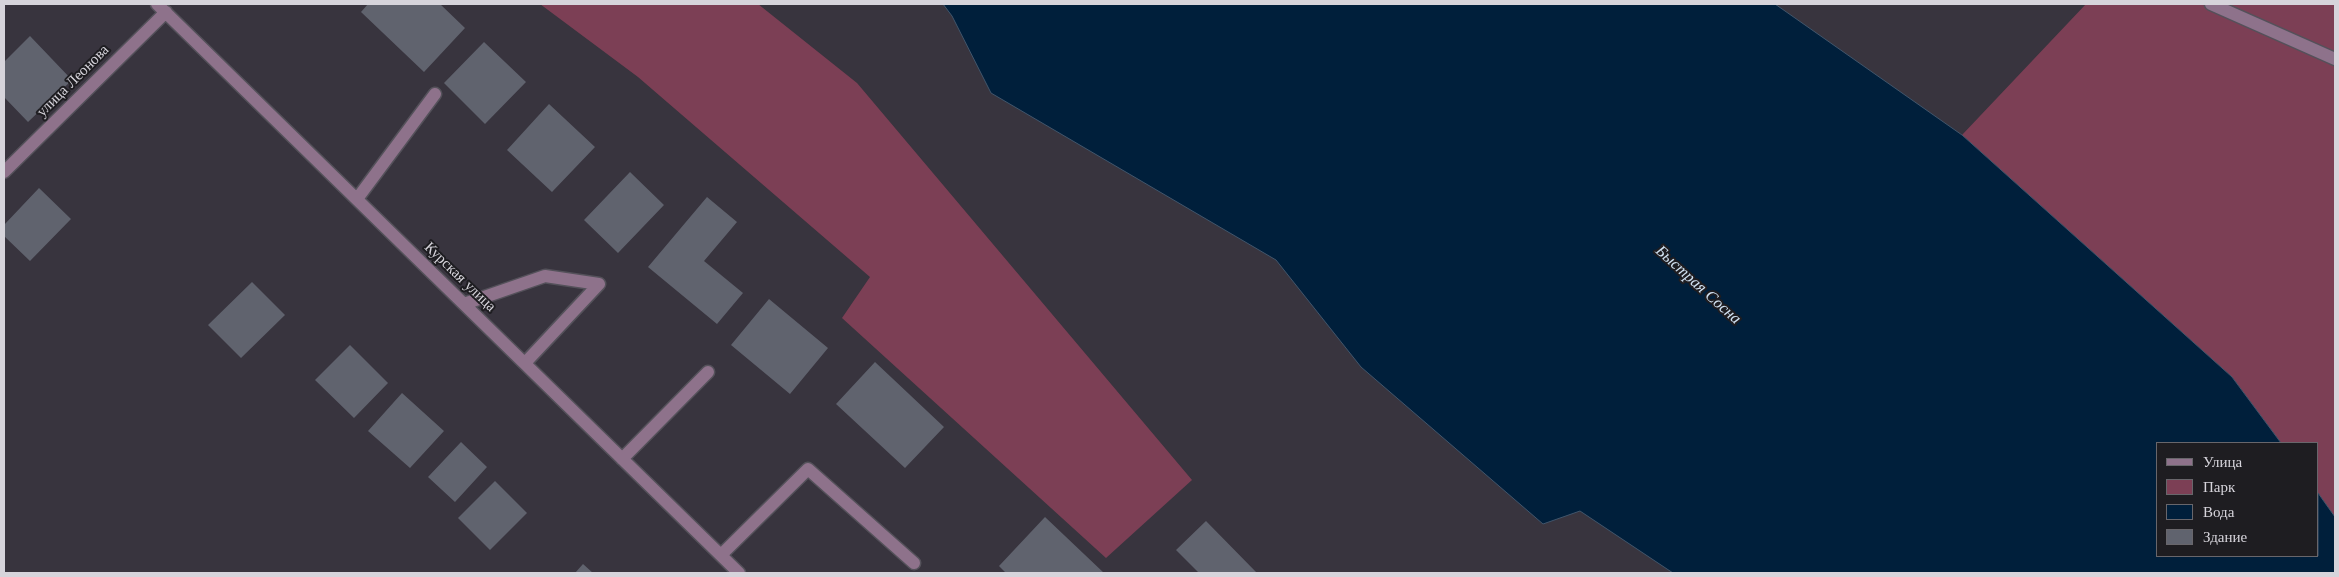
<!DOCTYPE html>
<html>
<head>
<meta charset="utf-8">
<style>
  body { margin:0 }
  #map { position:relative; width:2339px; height:577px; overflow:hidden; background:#38343e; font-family:"Libre Baskerville",serif }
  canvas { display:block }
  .frame { position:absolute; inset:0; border:5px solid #d6d4db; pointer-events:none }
  .legend { position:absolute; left:2156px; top:442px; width:162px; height:115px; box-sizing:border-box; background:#1e1d21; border:1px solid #68666b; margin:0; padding:6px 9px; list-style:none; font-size:15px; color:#d6d4db }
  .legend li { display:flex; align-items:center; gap:10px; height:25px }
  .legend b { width:25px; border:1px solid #68666b }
</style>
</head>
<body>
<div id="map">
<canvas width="2339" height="577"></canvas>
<div class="frame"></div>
<ul class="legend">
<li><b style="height:6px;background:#8e728b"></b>Улица</li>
<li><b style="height:14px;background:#7c3f55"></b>Парк</li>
<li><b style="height:14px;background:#001f3b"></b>Вода</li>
<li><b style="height:14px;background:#60636e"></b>Здание</li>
</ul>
</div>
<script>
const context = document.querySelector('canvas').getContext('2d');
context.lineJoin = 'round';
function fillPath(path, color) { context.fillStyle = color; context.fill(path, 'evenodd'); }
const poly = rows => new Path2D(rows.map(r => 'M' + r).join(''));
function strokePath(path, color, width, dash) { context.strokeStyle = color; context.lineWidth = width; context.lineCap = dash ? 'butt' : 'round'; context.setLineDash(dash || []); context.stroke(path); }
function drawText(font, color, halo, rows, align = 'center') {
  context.font = font + ' "Libre Baskerville",serif'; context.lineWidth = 4; context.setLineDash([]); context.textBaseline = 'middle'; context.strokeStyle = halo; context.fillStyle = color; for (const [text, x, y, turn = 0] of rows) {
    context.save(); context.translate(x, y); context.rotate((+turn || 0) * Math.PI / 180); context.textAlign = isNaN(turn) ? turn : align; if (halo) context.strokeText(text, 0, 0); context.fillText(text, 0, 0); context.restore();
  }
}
const green = poly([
  [540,4,758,4,857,83,1192,480,1106,558,842,318,870,277,638,77],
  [2086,4,2335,4,2335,517,2318,493,2318,443,2281,443,2232,377,1962,135]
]);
const water = poly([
  [943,4,1775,4,1962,135,2232,377,2281,443,2158,443,2158,556,2318,556,2318,493,2335,517,2335,573,1673,573,1580,511,1543,524,1361,367,1276,260,991,93,952,16,943,4]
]);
const building = poly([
  [368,4,440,4,465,28,424,72,361,12],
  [30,36,72,80,28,122,4,97,4,62],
  [484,42,526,82,485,124,444,83],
  [549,104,595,147,552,192,507,150],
  [630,172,664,205,618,253,584,220],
  [39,188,71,219,30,261,4,236,4,225],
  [707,197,737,222,704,261,743,293,717,324,648,267],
  [252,282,285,315,241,358,208,325],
  [769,299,828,348,790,394,731,345],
  [350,345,388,383,354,418,315,380],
  [875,362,944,427,905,468,836,404],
  [402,393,444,431,410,468,368,431],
  [461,442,487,467,455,502,428,477],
  [495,481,527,513,490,550,458,518],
  [1045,517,1104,573,1006,573,999,566],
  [1206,521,1257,573,1199,573,1176,550],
  [583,564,593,573,575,573]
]);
const minor = poly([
  [157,4,739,573],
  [2211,4,2335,59],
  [4,172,166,12],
  [357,199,435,94],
  [464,304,545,276,599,284,525,363],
  [622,459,708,372],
  [721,555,808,469,914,563]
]);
const streetNames = [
  ["улица Леонова",73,81,-45],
  ["Курская улица",460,277,44]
];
const waterNames = [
  ["Быстрая Сосна",1698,285,42]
];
fillPath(green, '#7c3f55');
fillPath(water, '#001f3b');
strokePath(water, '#40556b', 1);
fillPath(building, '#60636e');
strokePath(minor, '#54515a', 15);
strokePath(minor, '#8e728b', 12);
drawText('15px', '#d6d4db', '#1e1d21', streetNames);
drawText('italic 16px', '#d1e2f2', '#1e1d21', waterNames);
</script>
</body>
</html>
